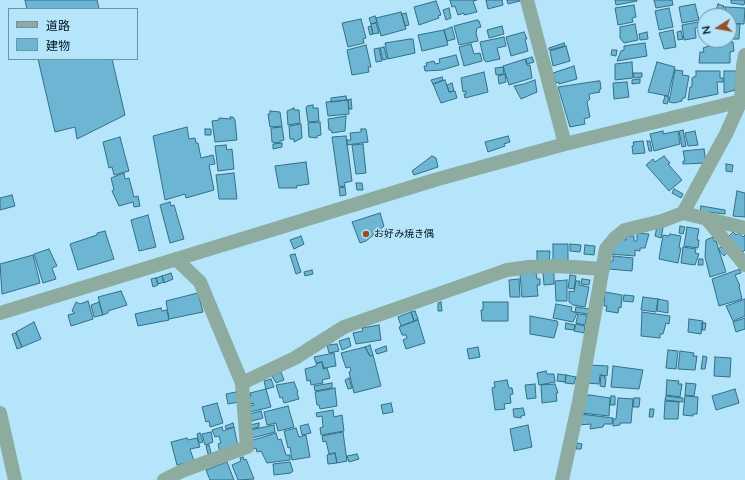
<!DOCTYPE html>
<html>
<head>
<meta charset="utf-8">
<style>
  body { margin:0 }
  #map { position:relative; width:745px; height:480px; overflow:hidden; background:#b5e5fa; font-family:Lato,"Noto Sans JP",sans-serif }
  canvas { display:block }
  .legend { position:absolute; left:8px; top:8px; width:130px; height:52px; box-sizing:border-box; background:#b5e5fa; border:1px solid #6d92a2; margin:0; padding:5px 7px; list-style:none; font-size:12px; color:#00151e }
  .legend li { display:flex; align-items:center; gap:8px; height:20px }
  .legend b { width:20px; border:1px solid #6d92a2 }
  .north { position:absolute; left:697px; top:8px; width:40px; height:40px; box-sizing:border-box; background:#b5e5fa; border:1px solid #6d92a2; border-radius:50%; rotate:259deg; font-size:11px; font-weight:700; line-height:16px; text-align:center; color:#00151e }
  .north::after { content:''; display:block; margin:auto; width:14px; height:18px; background:#954e29; clip-path:polygon(50% 0,100% 100%,50% 72%,0 100%) }
</style>
</head>
<body>
<div id="map">
<canvas width="745" height="480"></canvas>
<ul class="legend">
<li><b style="height:5px;background:#8dab9e"></b>道路</li>
<li><b style="height:11px;background:#6cb6d4"></b>建物</li>
</ul>
<div class="north">N</div>
</div>
<script>
const context = document.querySelector('canvas').getContext('2d');
context.lineJoin = 'round';
function fillPath(path, color) { context.fillStyle = color; context.fill(path, 'evenodd'); }
const poly = rows => new Path2D(rows.map(r => 'M' + r).join(''));
function strokePath(path, color, width, dash) { context.strokeStyle = color; context.lineWidth = width; context.lineCap = dash ? 'butt' : 'round'; context.setLineDash(dash || []); context.stroke(path); }
function drawText(font, color, halo, rows, align = 'center') {
  context.font = font + ' Lato,"Noto Sans JP",sans-serif'; context.lineWidth = 3; context.setLineDash([]); context.textBaseline = 'middle'; context.strokeStyle = halo; context.fillStyle = color; for (const [text, x, y, turn = 0] of rows) {
    context.save(); context.translate(x, y); context.rotate((+turn || 0) * Math.PI / 180); context.textAlign = isNaN(turn) ? turn : align; if (halo) context.strokeText(text, 0, 0); context.fillText(text, 0, 0); context.restore();
  }
}
const building = poly([
  [25,0,97,0,99,9,27,9,25,0],
  [450,0,477,0,473,1,477,12,464,15,464,13,458,15,455,6,452,7,450,0],
  [486,0,502,0,503,5,488,9,486,0],
  [507,0,520,0,520,1,508,4,507,0],
  [615,0,637,0,637,1,616,5,615,0],
  [654,0,672,0,673,5,656,8,654,0],
  [731,0,745,0,744,5,731,3,731,0],
  [436,1,441,15,438,16,439,18,419,25,414,7,436,1],
  [695,4,699,20,682,23,679,7,695,4],
  [718,4,724,6,720,16,714,16,718,4],
  [634,5,636,17,632,18,633,22,618,25,615,8,634,5],
  [725,7,745,8,744,24,729,23,729,16,725,16,725,7],
  [449,8,451,18,446,20,443,10,449,8],
  [669,8,673,27,659,30,655,11,669,8],
  [401,12,406,29,381,36,376,18,401,12],
  [406,13,409,25,405,26,402,14,406,13],
  [375,16,377,22,371,24,369,18,375,16],
  [361,19,366,38,363,39,364,43,348,47,342,23,361,19],
  [477,20,479,21,481,27,477,28,476,33,478,41,459,45,454,26,477,20],
  [698,22,698,27,695,28,696,38,684,40,682,25,698,22],
  [376,23,379,33,373,34,371,24,376,23],
  [635,24,638,40,624,43,620,38,620,27,635,24],
  [729,24,740,24,739,39,729,39,729,24],
  [371,26,373,34,370,35,368,27,371,26],
  [502,26,504,34,489,38,487,30,502,26],
  [452,27,455,39,447,41,444,30,452,27],
  [444,30,448,45,422,51,418,35,444,30],
  [673,30,676,47,664,49,659,33,673,30],
  [681,31,683,39,678,40,677,32,681,31],
  [524,32,527,39,525,39,528,51,511,56,506,37,524,32],
  [647,32,648,39,640,40,639,34,647,32],
  [504,37,506,46,497,48,500,59,486,62,484,60,480,42,504,37],
  [410,39,413,39,415,53,388,59,385,43,410,39],
  [712,42,733,42,734,51,730,52,730,63,699,63,700,52,704,52,703,48,712,45,712,42],
  [564,43,565,46,549,50,549,48,564,43],
  [645,43,647,56,617,61,621,51,624,50,624,46,645,43],
  [471,44,474,54,480,53,482,61,464,66,459,47,471,44],
  [366,45,371,67,368,67,369,72,352,75,347,50,366,45],
  [566,46,570,61,553,66,550,51,566,46],
  [384,47,387,59,383,60,380,48,384,47],
  [379,48,382,61,376,62,374,49,379,48],
  [612,50,617,50,616,56,611,55,612,50],
  [456,55,459,65,442,70,425,71,424,66,427,66,426,63,434,61,435,64,440,63,439,59,456,55],
  [532,57,534,62,527,64,526,59,532,57],
  [38,59,112,59,125,115,77,139,75,127,55,132,38,59],
  [525,59,527,65,530,65,532,78,509,85,503,66,525,59],
  [632,62,633,78,615,80,615,64,632,62],
  [657,62,675,67,668,96,648,92,657,62],
  [574,66,577,79,559,84,559,82,556,83,553,73,574,66],
  [503,67,504,74,496,75,495,68,503,67],
  [675,70,683,71,682,75,689,76,685,98,682,98,682,101,674,103,669,102,675,70],
  [696,71,720,71,720,78,723,78,723,82,717,82,718,94,688,100,690,87,692,87,692,78,696,76,696,71],
  [724,71,737,71,735,90,724,93,724,71],
  [484,72,488,92,465,98,464,94,466,94,466,91,463,92,461,78,484,72],
  [633,73,642,73,642,77,634,78,633,73],
  [505,74,506,82,499,84,498,76,505,74],
  [442,77,443,80,433,84,431,80,442,77],
  [640,79,640,83,632,84,632,80,640,79],
  [445,80,449,92,455,91,457,98,441,103,433,84,445,80],
  [535,80,537,92,521,99,514,86,524,84,535,80],
  [598,81,600,81,601,89,599,90,600,92,589,94,590,99,587,102,590,117,584,119,585,124,570,127,558,87,598,81],
  [627,82,629,97,614,99,613,83,627,82],
  [452,83,454,91,449,92,447,85,452,83],
  [346,96,347,100,331,102,331,98,346,96],
  [665,96,669,97,667,104,663,103,665,96],
  [351,99,352,109,349,109,348,100,351,99],
  [348,100,349,114,328,116,326,102,348,100],
  [313,105,313,108,318,108,319,121,308,122,306,108,307,106,313,105],
  [294,108,294,110,299,110,300,123,288,125,287,111,294,108],
  [270,111,280,112,282,126,270,127,268,114,270,114,270,111],
  [346,116,345,131,332,133,331,130,329,130,328,119,346,116],
  [230,117,233,117,235,120,237,140,215,142,212,121,219,120,219,118,231,119,230,117],
  [320,122,321,135,317,136,317,138,309,137,308,123,320,122],
  [301,124,302,138,294,142,294,139,290,139,289,126,301,124],
  [187,127,189,139,195,138,196,143,198,143,201,158,213,155,215,164,209,165,214,190,186,198,185,194,165,200,153,136,187,127],
  [282,127,284,140,280,141,280,143,272,142,271,128,282,127],
  [205,129,211,129,211,135,205,135,205,129],
  [361,129,366,129,368,142,347,145,347,140,351,140,350,133,361,132,361,129],
  [683,130,686,146,682,147,679,131,683,130],
  [663,131,663,134,678,131,680,144,654,151,650,134,663,131],
  [695,131,698,145,688,146,685,133,695,131],
  [346,136,352,181,344,183,345,186,339,187,332,137,346,136],
  [508,136,510,142,504,144,505,146,488,152,485,142,508,136],
  [120,137,129,171,114,175,112,167,109,168,103,142,120,137],
  [643,141,645,153,633,154,632,146,634,145,633,142,643,141],
  [647,141,650,141,652,151,649,151,647,141],
  [282,143,282,147,273,149,273,144,282,143],
  [363,144,366,173,356,174,352,145,363,144],
  [226,145,227,150,232,149,234,169,218,171,215,146,226,145],
  [704,149,706,163,683,164,683,161,685,161,683,151,704,149],
  [432,156,436,158,438,167,414,175,412,171,432,156],
  [664,156,670,163,668,164,682,180,669,191,646,165,653,159,655,162,664,156],
  [306,162,309,184,296,186,297,188,279,188,275,166,306,162],
  [726,164,733,165,732,172,726,171,726,164],
  [124,173,125,179,129,178,134,197,138,196,140,206,134,207,133,202,119,206,112,191,114,190,111,178,124,173],
  [234,173,237,199,219,199,216,175,234,173],
  [356,183,362,183,363,190,357,190,356,183],
  [345,187,346,195,340,196,339,188,345,187],
  [674,189,683,194,681,198,672,193,674,189],
  [737,191,745,193,745,217,733,216,737,191],
  [12,195,15,206,0,210,0,198,12,195],
  [170,202,171,206,174,205,184,239,170,243,160,205,170,202],
  [701,206,725,210,725,214,700,211,701,206],
  [380,213,384,226,366,241,360,243,352,222,380,213],
  [148,215,156,247,139,251,131,220,148,215],
  [680,226,685,227,683,234,679,233,680,226],
  [657,227,663,228,661,238,655,236,657,227],
  [687,227,699,229,697,240,699,240,698,248,684,246,687,227],
  [105,231,114,259,78,270,70,244,97,235,97,233,105,231],
  [733,232,736,235,739,233,743,237,745,235,745,250,743,252,728,237,733,232],
  [637,233,649,234,645,248,640,248,640,251,635,250,635,256,610,254,619,239,626,240,626,236,634,236,634,241,637,241,637,233],
  [670,234,681,236,679,248,681,248,678,263,659,259,663,235,669,236,670,234],
  [301,236,304,244,294,249,290,240,301,236],
  [713,237,714,241,716,241,726,272,710,277,705,257,706,240,713,237],
  [553,244,568,244,568,263,553,263,553,244],
  [570,244,581,245,580,252,570,251,570,244],
  [585,245,595,246,594,255,584,254,585,245],
  [683,247,696,249,695,253,699,254,695,265,681,263,683,247],
  [721,247,727,253,724,256,718,249,721,247],
  [49,249,57,266,52,268,56,279,43,283,34,254,49,249],
  [537,251,550,251,549,264,537,264,537,251],
  [295,254,301,272,296,274,290,255,295,254],
  [33,255,40,283,2,294,0,264,33,255],
  [613,256,633,258,632,271,609,269,610,261,613,261,613,256],
  [699,259,703,259,703,265,698,265,699,259],
  [740,269,741,273,735,275,740,286,739,286,742,299,719,306,712,279,740,269],
  [312,270,313,274,305,276,304,272,312,270],
  [543,272,554,272,554,284,544,285,543,272],
  [171,273,173,279,164,283,162,276,171,273],
  [536,273,537,279,540,279,540,285,537,285,538,296,522,297,520,274,536,273],
  [570,275,576,276,574,289,568,288,570,275],
  [162,276,164,282,158,284,156,278,162,276],
  [156,278,158,285,153,287,151,279,156,278],
  [519,279,520,297,510,297,509,280,519,279],
  [582,279,590,280,589,285,581,284,582,279],
  [567,280,567,301,556,301,555,281,567,280],
  [576,281,580,281,579,285,589,287,585,307,573,305,569,302,569,291,574,292,576,281],
  [121,291,127,305,108,311,108,313,103,315,98,297,121,291],
  [605,292,622,295,621,308,619,307,618,313,606,311,607,306,604,306,605,292],
  [198,293,203,312,169,319,166,301,198,293],
  [624,295,634,296,633,302,623,301,624,295],
  [643,297,658,299,656,312,641,310,643,297],
  [658,299,668,301,668,313,657,311,658,299],
  [745,299,745,316,733,321,726,306,745,299],
  [88,301,93,319,71,326,68,315,75,313,72,311,76,302,80,304,88,301],
  [99,302,103,315,94,317,91,305,99,302],
  [441,302,442,311,438,311,438,303,441,302],
  [483,302,508,302,508,321,482,321,481,310,483,310,483,302],
  [556,304,572,307,571,311,577,313,573,322,553,318,556,304],
  [576,307,589,309,588,314,575,312,576,307],
  [161,308,162,311,167,310,169,320,138,326,135,314,161,308],
  [415,311,418,319,414,321,411,312,415,311],
  [411,312,414,321,401,326,398,317,411,312],
  [642,312,670,316,669,324,666,323,663,334,660,334,660,338,641,336,642,312],
  [578,314,587,315,585,325,576,323,578,314],
  [530,316,557,321,558,323,554,338,530,334,530,316],
  [745,318,745,329,736,332,733,322,745,318],
  [689,319,703,321,701,334,688,332,689,319],
  [418,320,425,343,406,349,403,340,407,338,406,335,402,335,399,327,418,320],
  [34,322,41,339,22,347,16,332,34,322],
  [566,323,575,325,574,330,565,329,566,323],
  [702,323,706,323,705,330,702,330,702,323],
  [576,324,585,326,584,333,574,331,576,324],
  [379,325,381,340,356,344,353,333,363,331,362,328,379,325],
  [16,333,22,347,17,349,12,334,16,333],
  [349,338,351,346,342,350,339,341,349,338],
  [337,344,339,351,329,353,327,345,337,344],
  [370,345,373,355,370,356,365,347,370,345],
  [386,346,387,351,377,354,375,350,386,346],
  [365,347,370,356,373,355,381,386,354,393,349,372,351,371,350,367,346,368,341,353,365,347],
  [478,347,480,357,469,359,467,349,478,347],
  [668,350,678,351,676,369,666,368,668,350],
  [680,351,694,353,693,356,697,356,695,370,678,369,680,351],
  [334,353,336,366,324,368,322,362,316,363,314,357,334,353],
  [703,356,707,357,705,369,701,369,703,356],
  [715,357,731,358,730,377,714,376,715,357],
  [322,362,323,369,327,368,330,378,322,380,323,383,311,385,310,380,307,381,305,369,316,366,316,364,322,362],
  [589,365,608,366,607,376,600,375,599,384,587,383,589,365],
  [613,366,643,370,639,389,611,387,613,366],
  [546,371,547,374,554,374,555,382,539,385,537,373,546,371],
  [281,372,284,380,276,383,272,376,281,372],
  [558,374,566,375,565,382,557,381,558,374],
  [566,375,576,377,574,384,565,383,566,375],
  [601,375,605,376,604,378,606,378,605,387,600,386,601,375],
  [349,378,352,388,348,389,345,380,349,378],
  [271,379,274,387,266,389,264,381,271,379],
  [507,380,509,388,512,388,513,394,510,395,511,403,504,404,505,409,495,410,492,388,495,387,494,382,507,380],
  [667,380,679,381,678,384,682,384,680,397,666,395,667,380],
  [294,382,298,392,297,393,299,399,284,403,282,397,280,398,276,385,294,382],
  [332,383,332,388,315,391,314,386,332,383],
  [686,383,696,384,694,396,685,395,686,383],
  [535,384,536,398,527,399,525,385,535,384],
  [555,384,558,393,556,393,557,401,542,403,541,385,555,384],
  [335,388,337,406,320,409,319,405,317,405,315,392,335,388],
  [266,389,271,407,250,412,249,406,254,405,253,403,250,404,249,396,251,396,250,393,266,389],
  [735,389,739,403,716,410,712,396,735,389],
  [236,392,239,402,228,404,226,394,236,392],
  [590,395,610,398,609,416,581,413,582,396,590,395],
  [611,396,615,396,615,405,610,405,611,396],
  [666,396,683,398,683,402,665,400,666,396],
  [685,396,698,397,697,414,693,414,693,416,683,415,685,396],
  [618,398,633,399,631,423,620,423,620,425,613,426,613,419,616,419,618,398],
  [634,398,640,398,639,407,633,407,634,398],
  [665,401,679,402,678,419,664,419,665,401],
  [217,403,223,423,210,427,209,421,206,422,202,407,217,403],
  [391,403,393,412,383,414,381,405,391,403],
  [288,406,294,427,278,431,276,423,267,425,264,412,288,406],
  [523,408,525,415,521,416,521,418,514,417,513,409,523,408],
  [650,409,654,409,653,417,649,417,650,409],
  [333,410,334,417,342,415,344,431,321,435,320,428,323,427,322,416,317,417,316,413,333,410],
  [261,411,263,418,252,421,250,414,261,411],
  [580,414,613,418,612,424,604,424,603,427,590,429,591,424,579,425,580,414],
  [233,423,234,427,226,429,225,426,233,423],
  [259,423,259,427,251,429,250,425,259,423],
  [308,424,311,433,302,435,300,426,308,424],
  [274,425,275,432,252,438,250,430,274,425],
  [528,425,532,447,514,451,510,429,528,425],
  [222,427,223,431,234,427,238,447,220,453,218,444,221,443,219,436,215,437,212,430,222,427],
  [296,428,299,437,306,435,310,457,292,460,290,447,288,448,284,431,296,428],
  [211,432,213,442,205,445,202,434,211,432],
  [343,432,347,461,337,463,335,453,329,454,326,441,323,442,322,436,343,432],
  [200,433,203,442,199,443,197,434,200,433],
  [276,433,278,440,281,439,286,455,290,455,290,460,267,463,261,451,257,452,256,448,253,449,250,441,276,433],
  [187,438,188,440,197,438,200,447,190,449,194,461,177,465,171,442,187,438],
  [577,443,582,444,581,449,576,449,577,443],
  [209,445,211,453,208,454,206,446,209,445],
  [335,453,337,463,328,464,327,455,335,453],
  [357,454,359,459,349,462,347,456,357,454],
  [243,457,244,460,246,459,254,479,238,480,232,465,241,461,240,458,243,457],
  [227,462,234,480,210,480,206,470,227,462],
  [290,462,293,471,291,473,274,475,273,464,290,462]
]);
const minor = poly([
  [527,0,565,144],
  [683,213,726,134,741,101,743,66,745,55],
  [706,218,745,265],
  [0,313,438,179,565,144,745,100],
  [242,383,295,358,344,327,507,270,529,267,557,266,603,269],
  [0,413,15,480],
  [164,480,182,471,247,447,242,383,200,282,177,260],
  [562,480,579,402,606,249,615,238,625,230,662,221,683,213,745,228]
]);
const markers = [
  [366,234,4,"#954e29"]
];
const poiNames = [
  ["お好み焼き偶",374,234]
];
fillPath(building, '#6cb6d4');
strokePath(building, '#336f86', 1);
strokePath(minor, '#8dab9e', 14);
for (const [x, y, r, color] of markers) { const dot = new Path2D(); dot.arc(x, y, r, 0, 2 * Math.PI); context.fillStyle = color; context.fill(dot); strokePath(dot, '#b5e5fa', 1.5); }
drawText('10px', '#00151e', '#b5e5fa', poiNames, 'left');
</script>
</body>
</html>
